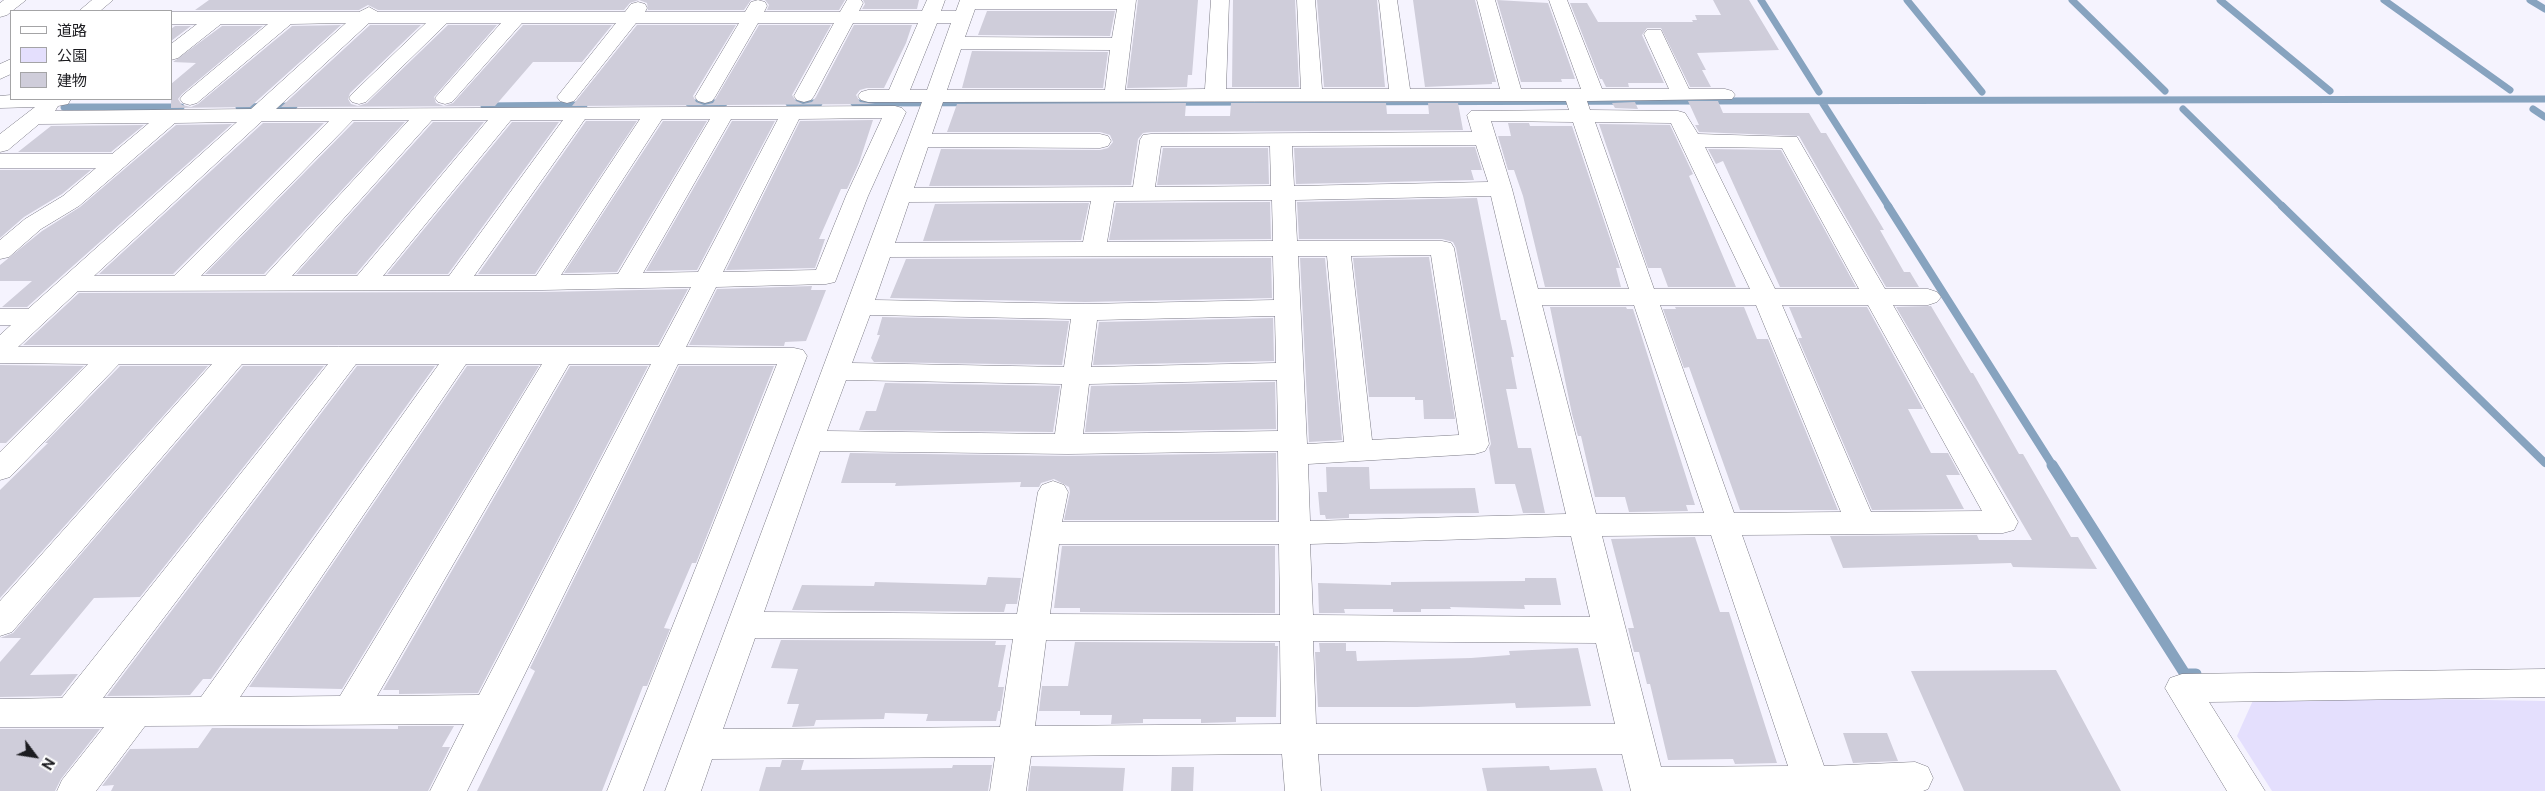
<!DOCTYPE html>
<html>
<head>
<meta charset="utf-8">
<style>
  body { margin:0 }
  #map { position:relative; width:2545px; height:791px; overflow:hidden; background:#f5f3fe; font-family:"Public Sans","Noto Sans JP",sans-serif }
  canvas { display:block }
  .legend { position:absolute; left:10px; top:10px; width:162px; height:90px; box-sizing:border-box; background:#fff; border:1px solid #a4a4a6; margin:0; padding:6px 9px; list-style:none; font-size:15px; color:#1c1c20 }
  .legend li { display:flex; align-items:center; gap:10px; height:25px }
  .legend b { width:25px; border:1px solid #a4a4a6 }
  .north { position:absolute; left:10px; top:731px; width:50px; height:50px; -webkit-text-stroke:4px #fff; paint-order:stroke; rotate:121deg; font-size:14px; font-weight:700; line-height:20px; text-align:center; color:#1c1c20 }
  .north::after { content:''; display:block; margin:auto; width:18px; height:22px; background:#1c1c20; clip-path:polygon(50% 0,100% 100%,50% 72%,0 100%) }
</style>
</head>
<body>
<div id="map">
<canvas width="2545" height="791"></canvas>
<ul class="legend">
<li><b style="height:6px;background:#fff"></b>道路</li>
<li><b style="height:14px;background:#e4dffd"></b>公園</li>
<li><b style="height:14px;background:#cfcdda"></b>建物</li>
</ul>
<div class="north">N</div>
</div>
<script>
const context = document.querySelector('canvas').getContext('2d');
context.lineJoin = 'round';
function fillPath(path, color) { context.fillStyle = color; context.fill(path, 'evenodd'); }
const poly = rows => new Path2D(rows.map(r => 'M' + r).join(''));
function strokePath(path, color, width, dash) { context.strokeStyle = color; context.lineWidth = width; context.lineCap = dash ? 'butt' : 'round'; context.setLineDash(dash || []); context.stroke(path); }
const green = poly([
  [2255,696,2545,701,2545,791,2272,791,2237,736]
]);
const streamFar2 = poly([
  [1761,0,1819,92],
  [1907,0,1982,92],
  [2072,0,2165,91],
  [2220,0,2330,91],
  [2384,0,2510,90],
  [2530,0,2545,9],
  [1822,102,1889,207],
  [689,103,724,103],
  [789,103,819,103],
  [854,103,2545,99],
  [484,106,584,105],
  [64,107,181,107],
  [239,107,294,106],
  [2183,109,2283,207],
  [2533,109,2545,117]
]);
const streamFar1 = poly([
  [1888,206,2053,466],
  [2282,206,2545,463]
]);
const stream = poly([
  [2052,465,2185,674,2196,674]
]);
const building = poly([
  [209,0,751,0,744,10,648,10,647,3,639,0,630,3,624,10,378,10,368,5,359,10,195,10],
  [765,0,845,0,839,10,767,10,769,5],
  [863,0,919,0,917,9,862,9,865,4],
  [1138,0,1198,0,1192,75,1188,75,1187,87,1127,88],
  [1233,0,1295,0,1299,87,1232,87],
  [1317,0,1377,0,1385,87,1324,87],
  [1413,0,1475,0,1496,82,1492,82,1492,84,1425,87],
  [1497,0,1548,3,1575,79,1561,79,1562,82,1521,82],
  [1713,0,1749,0,1779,50,1697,53,1706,70,1702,70,1711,87,1690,87,1661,28,1647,28,1642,35,1664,83,1628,83,1629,87,1606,87,1602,79,1600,79,1570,3,1587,3,1598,22,1693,22,1692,20,1697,20,1695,15,1721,15],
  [987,11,1115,11,1110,36,978,35],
  [341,25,250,107,171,108,171,84,196,63,173,62,222,26,263,26,182,94,178,99,182,105,191,107,198,104,292,26],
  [370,25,421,25,350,93,348,99,351,104,358,106,367,103,448,25,497,25,434,97,436,103,444,106,453,103,523,25,612,25,582,62,533,62,495,106,281,107],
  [637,25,736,25,693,96,696,102,704,105,713,103,716,98,759,25,831,25,792,95,796,101,803,104,812,102,816,97,854,25,912,25,906,43,884,88,867,88,860,90,856,95,860,102,875,104,572,106],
  [175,26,191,26,171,41,171,29],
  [972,51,1108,52,1103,88,962,88],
  [1688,101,1718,101,1723,113,1809,113,1821,133,1826,133,1884,230,1880,230,1904,272,1910,272,1919,287,1886,287,1799,136,1699,132,1695,125,1699,125],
  [1635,102,1638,109,1615,108,1612,103],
  [1186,103,1185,116,1230,116,1231,103,1386,103,1387,114,1429,114,1428,103,1458,103,1463,130,1151,132,1143,133,1138,139,1131,185,929,186,941,149,1100,150,1108,148,1113,142,1110,135,1100,132,947,132,957,104],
  [873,120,859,163,847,189,841,189,819,239,825,239,815,268,726,270,800,121],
  [586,121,637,121,535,274,478,274],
  [663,121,707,121,617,272,564,273],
  [732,121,775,121,697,270,646,271],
  [354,122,405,122,264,274,205,274],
  [433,122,484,122,356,274,296,274],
  [512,122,559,122,448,274,387,274],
  [263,123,324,123,173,274,99,274],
  [1508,123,1529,123,1530,126,1572,126,1620,268,1616,268,1621,287,1545,287,1523,196,1514,170,1508,170,1498,136,1511,136],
  [232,124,27,307,2,307,32,281,0,281,0,265,42,231,80,207,176,125],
  [1599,124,1670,125,1693,174,1689,176,1736,287,1668,287,1661,268,1648,268],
  [144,125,111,152,18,152,51,126],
  [1475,147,1482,170,1471,170,1474,180,1296,184,1294,148],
  [1163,148,1268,148,1269,184,1157,185],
  [1708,149,1781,150,1856,287,1780,287,1723,161,1716,164],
  [0,170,91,170,62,194,24,217,0,238],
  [1477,198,1501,320,1506,320,1514,357,1511,357,1517,389,1506,389,1518,448,1531,448,1545,513,1523,513,1515,484,1495,484,1489,448,1491,444,1456,248,1453,242,1442,239,1299,239,1297,202],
  [1270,202,1271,239,1109,240,1116,203],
  [1089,203,1081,240,923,241,935,204],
  [1429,257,1455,419,1424,419,1423,400,1415,400,1415,397,1369,397,1353,258],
  [1271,258,1272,298,1085,302,890,298,906,259],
  [1300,258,1325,258,1342,440,1309,442],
  [812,286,811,290,826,290,806,341,785,342,784,346,689,345,717,289],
  [688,289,658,345,23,345,79,293,543,292],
  [1931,306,1971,373,1973,373,2019,454,2023,454,2071,537,2078,537,2097,569,2013,567,2011,563,1843,568,1830,536,1977,535,1979,540,2032,540,1896,307],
  [1550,307,1626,307,1627,309,1633,309,1695,505,1686,505,1688,511,1629,512,1625,497,1595,497,1581,436,1578,436,1572,414],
  [1675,307,1744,307,1757,339,1768,339,1838,510,1740,510,1689,367,1684,368,1663,309,1676,309],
  [1789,307,1867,307,1923,409,1908,409,1931,453,1948,453,1960,475,1946,475,1964,509,1872,510,1798,338,1802,338],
  [882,318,882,317,1069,321,1062,365,874,362,871,358,880,335,877,335],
  [1273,318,1274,361,1093,365,1099,322],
  [0,365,84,366,6,443,0,443],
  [120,366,208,366,0,598,0,490,48,443,45,443],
  [243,366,324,366,140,597,94,598,30,675,78,674,61,696,0,697,0,662,21,638,0,638,13,633],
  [357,366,435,366,211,679,203,679,190,695,107,696],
  [467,366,539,366,342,689,249,687],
  [570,366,648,366,478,693,399,694,399,690,383,690],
  [679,366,774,366,696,563,692,563,664,628,670,629,647,686,643,686,602,791,477,791,535,671,530,668],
  [1275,382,1276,429,1085,432,1091,386],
  [885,383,1060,386,1053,432,859,430,866,411,876,411],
  [850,453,1068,456,1276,453,1276,520,1064,520,1070,492,1069,487,1054,479,1041,483,1039,487,1020,487,1021,482,895,486,896,483,841,483],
  [1326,467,1369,467,1370,489,1475,488,1479,513,1349,514,1349,518,1326,519,1325,515,1320,515,1318,492,1327,492],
  [1695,537,1720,612,1729,612,1777,763,1735,764,1733,759,1668,760,1650,684,1647,684,1639,652,1634,652,1628,628,1634,628,1611,539],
  [1062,546,1275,546,1275,613,1080,612,1080,608,1054,608],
  [988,577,1021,578,1017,604,1006,604,1004,612,792,610,802,585,874,586,875,582,986,585],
  [1525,578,1556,578,1561,605,1524,605,1525,609,1450,607,1451,609,1421,609,1421,612,1393,612,1393,609,1344,609,1345,613,1319,613,1318,583,1391,585,1391,582,1525,581],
  [781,640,996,641,995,645,1006,645,998,687,1004,687,1000,711,998,711,996,721,926,721,928,714,885,713,884,719,816,720,814,726,792,727,799,704,787,704,798,669,771,668],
  [1075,642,1275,643,1275,646,1278,646,1276,717,1236,717,1236,722,1201,723,1201,719,1143,719,1143,723,1111,724,1112,715,1080,715,1080,711,1039,711,1042,686,1068,686],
  [1319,643,1346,643,1346,651,1356,651,1357,661,1471,658,1510,655,1509,651,1578,648,1591,706,1516,708,1515,703,1417,707,1318,707,1315,652,1320,652],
  [2056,670,2121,791,1964,791,1911,671],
  [398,726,454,726,442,747,450,747,428,791,111,791,114,785,102,786,130,749,198,748,212,728,398,729],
  [0,729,100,729,61,779,55,791,0,791],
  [1843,733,1887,733,1898,761,1853,763],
  [782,760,804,760,801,770,952,768,953,765,992,765,988,791,759,791,766,767,780,767],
  [1031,766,1125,768,1123,791,1028,791],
  [1549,766,1550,770,1596,768,1603,791,1487,791,1482,768],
  [1172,767,1194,767,1193,791,1171,791]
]);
const minor = poly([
  [4,0,26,0,7,15,0,17,0,3,4,0],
  [92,0,113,0,100,11,79,11,92,0],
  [758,0,765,2,767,6,764,12,840,12,847,0,861,0,863,3,859,11,922,11,927,0,945,0,941,11,956,11,960,0,1136,0,1125,90,1205,89,1211,0,1229,0,1226,89,1301,89,1297,0,1315,0,1322,89,1389,89,1379,0,1397,0,1410,89,1500,89,1477,0,1495,0,1521,89,1581,89,1549,0,1567,0,1602,89,1669,89,1644,34,1647,30,1661,30,1689,89,1725,89,1732,91,1735,95,1732,99,1587,101,1590,110,1678,111,1685,113,1698,134,1797,137,1885,289,1928,289,1937,292,1941,297,1937,302,1928,305,1893,305,2018,522,2014,530,2003,533,1742,535,1824,766,1915,762,1928,767,1933,778,1928,789,1923,791,1631,791,1622,754,1318,754,1321,791,1285,791,1282,754,1031,756,1026,791,990,791,995,757,712,759,701,791,665,791,922,102,868,102,861,100,858,96,861,92,868,90,889,90,918,23,853,23,814,96,811,100,804,102,797,100,794,96,834,23,758,23,715,97,712,101,705,103,698,101,695,97,739,23,636,23,574,101,567,103,560,101,557,97,616,23,522,23,452,102,445,104,438,102,435,98,501,23,447,23,366,102,359,104,352,102,349,98,352,94,426,23,369,23,276,109,895,106,902,108,906,112,868,196,835,282,826,284,716,287,686,347,794,348,803,350,807,356,643,791,607,791,777,364,678,364,467,791,430,791,464,724,145,726,96,791,57,791,62,780,104,727,0,727,0,699,62,698,328,364,242,364,12,632,0,636,0,601,212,364,119,364,10,477,0,480,0,452,88,364,0,363,0,335,11,325,0,325,0,309,28,309,237,122,175,123,79,206,41,229,9,257,0,259,0,240,25,219,63,196,96,168,0,168,0,154,112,154,149,123,39,124,8,150,0,152,0,134,35,107,0,108,0,96,11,95,11,99,71,99,68,104,58,106,55,111,251,109,346,23,291,24,197,103,190,105,183,103,180,99,183,95,268,24,221,24,178,58,171,60,171,44,197,24,171,24,171,12,359,12,369,7,378,12,625,12,631,4,638,2,645,4,647,8,645,12,745,12,751,2,758,0],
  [975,9,1117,9,1112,38,965,37,975,9],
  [937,23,951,23,927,90,910,90,937,23],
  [961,49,1110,50,1105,90,947,90,961,49],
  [1566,101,1569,110,1471,111,1467,115,1472,132,1151,134,1143,135,1140,140,1133,187,914,188,928,147,1100,148,1108,146,1111,141,1108,136,1100,134,932,134,943,102,1566,101],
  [882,118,846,196,816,270,723,272,799,119,882,118],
  [585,119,640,119,536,276,474,276,585,119],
  [662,119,710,119,618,274,561,275,662,119],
  [731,119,778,119,698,272,643,273,731,119],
  [353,120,409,120,265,276,201,276,353,120],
  [432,120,488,120,357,276,292,276,432,120],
  [511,120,563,120,449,276,383,276,511,120],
  [262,121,329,121,174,276,94,276,262,121],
  [1491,121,1573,122,1629,289,1538,289,1512,189,1491,121],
  [1595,122,1671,123,1750,289,1654,289,1595,122],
  [1476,145,1488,182,1294,186,1292,146,1476,145],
  [1161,146,1270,146,1271,186,1155,187,1161,146],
  [1705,147,1782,148,1859,289,1775,289,1705,147],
  [1491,196,1566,514,1310,521,1308,464,1475,454,1485,451,1489,444,1454,248,1451,243,1442,241,1297,241,1295,200,1491,196],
  [1272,200,1273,241,1107,242,1114,201,1272,200],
  [1091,201,1083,242,895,243,909,202,1091,201],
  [1431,255,1459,435,1372,440,1351,256,1431,255],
  [1273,256,1274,300,1085,304,875,300,890,257,1273,256],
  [1298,256,1327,256,1344,442,1307,444,1298,256],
  [691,287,659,347,18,347,78,291,543,290,691,287],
  [1542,305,1634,305,1704,513,1596,514,1542,305],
  [1660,305,1756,305,1841,512,1734,513,1660,305],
  [1782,305,1868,305,1982,511,1871,512,1782,305],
  [870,315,1071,319,1064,367,852,363,870,315],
  [1275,316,1276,363,1091,367,1097,320,1275,316],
  [356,364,439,364,201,697,103,698,356,364],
  [466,364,542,364,340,696,240,697,466,364],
  [569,364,651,364,479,695,377,696,569,364],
  [846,380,1062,384,1055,434,827,431,846,380],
  [1277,380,1278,431,1083,434,1089,384,1277,380],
  [820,451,1068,454,1278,451,1279,522,1062,522,1068,492,1064,485,1053,481,1042,485,1038,492,1017,614,764,612,820,451],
  [1711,535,1788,766,1661,767,1602,536,1711,535],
  [1571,536,1590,617,1313,615,1310,544,1571,536],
  [1059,544,1279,544,1280,615,1050,614,1059,544],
  [755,638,1013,639,1000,727,723,729,755,638],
  [1046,640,1280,641,1281,724,1035,726,1046,640],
  [1313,641,1596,643,1615,724,1316,724,1313,641],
  [11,59,11,74,0,79,0,64,11,59],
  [2545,669,2545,697,2209,702,2265,791,2227,791,2165,688,2170,678,2182,674,2545,669]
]);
fillPath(green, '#e4dffd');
strokePath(streamFar2, '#87a3bf', 7);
strokePath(streamFar1, '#87a3bf', 8);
strokePath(stream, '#87a3bf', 11);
fillPath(building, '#cfcdda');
strokePath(minor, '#7c7b86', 1);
fillPath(minor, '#fff');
</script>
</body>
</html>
